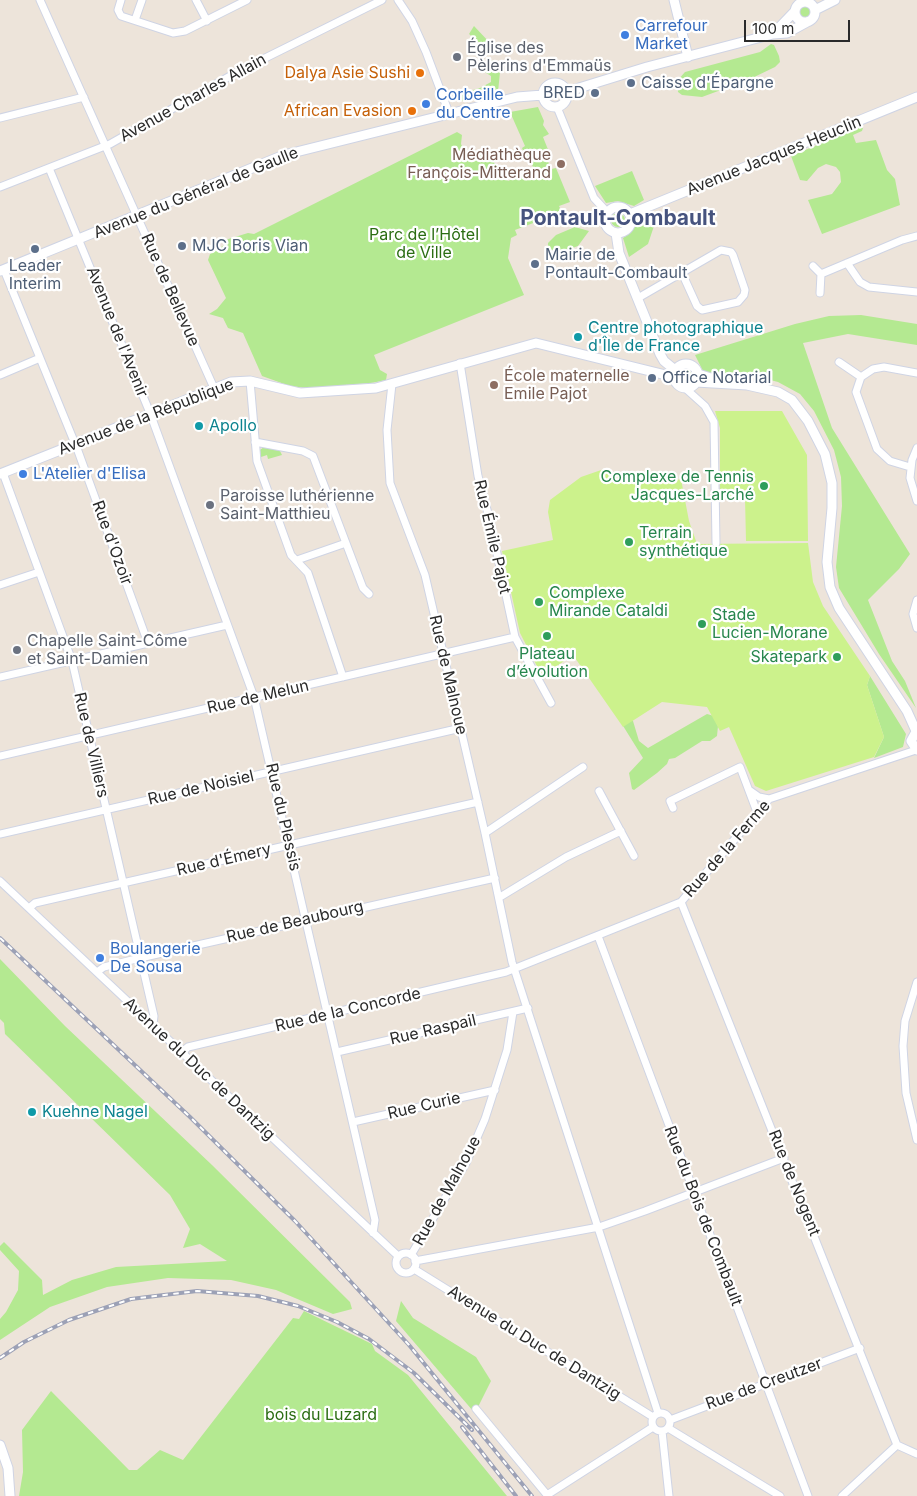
<!DOCTYPE html>
<html>
<head>
<meta charset="utf-8">
<style>
  body { margin:0 }
  #map { position:relative; width:917px; height:1496px; overflow:hidden; background:#ede4da; font-family:Inter,sans-serif }
  canvas { display:block }
  .scale { position:absolute; left:744px; top:20px; width:106px; height:22px; box-sizing:border-box; border:2px solid #2a2a2a; border-top:0; padding-left:6px; font-size:15px; line-height:18px; white-space:nowrap; color:#2a2a2a; -webkit-text-stroke:4px #fff; paint-order:stroke }
</style>
</head>
<body>
<div id="map">
<canvas width="917" height="1496"></canvas>
<div class="scale">100 m</div>
</div>
<script>
const context = document.querySelector('canvas').getContext('2d');
context.lineJoin = 'round';
function fillPath(path, color) { context.fillStyle = color; context.fill(path, 'evenodd'); }
const poly = rows => new Path2D(rows.map(r => 'M' + r).join(''));
function strokePath(path, color, width, dash) { context.strokeStyle = color; context.lineWidth = width; context.lineCap = dash ? 'butt' : 'round'; context.setLineDash(dash || []); context.stroke(path); }
function drawText(font, color, halo, rows, align = 'center') {
  context.font = font + ' Inter,sans-serif'; context.lineWidth = 4.5; context.setLineDash([]); context.textBaseline = 'middle'; context.strokeStyle = halo; context.fillStyle = color; for (const [text, x, y, turn = 0] of rows) {
    context.save(); context.translate(x, y); context.rotate((+turn || 0) * Math.PI / 180); context.textAlign = isNaN(turn) ? turn : align; if (halo) context.strokeText(text, 0, 0); context.fillText(text, 0, 0); context.restore();
  }
}
const green = poly([
  '799 12a6 6 0 1 1 12 0a6 6 0 1 1-12 0Z',
  [474,26,491,44,492,49,488,50,469,34],
  [771,44,774,45,779,56,780,62,775,67,748,80,702,97,682,95,678,92,677,81,685,72,760,52],
  [493,60,500,72,498,92,469,100,459,101,457,99,459,94,480,88,491,82,491,76,483,71,486,65],
  [538,107,544,121,543,125,549,134,543,137,551,157,547,159,551,169,556,168,570,202,559,206,562,212,515,230,517,235,511,238,508,258,524,295,374,355,380,370,387,374,386,380,371,383,307,388,290,386,262,376,243,333,228,328,223,318,209,314,217,309,226,298,208,260,210,254,226,244,225,240,248,233,254,234,457,132,462,135,461,144,466,154,489,156,508,181,534,170,529,156,526,157,522,148,525,146,510,112],
  [860,127,863,128,862,131,853,135,856,143,876,140,887,170,895,179,900,205,822,234,808,200,832,194,841,182,840,172,836,167,826,164,818,168,807,181,800,180,791,156],
  [632,171,644,200,634,206,618,201,606,203,595,186],
  '611 220a7 7 0 1 1 14 0a7 7 0 1 1-14 0Z',
  [651,213,654,226,648,244,629,257,623,238,632,231,637,220],
  [575,227,589,231,578,246,561,252,548,249,548,243,556,235],
  [861,315,917,324,917,345,848,334,803,343,832,428,910,554,899,569,868,600,892,661,905,681,916,708,879,654,839,588,836,567,842,506,841,477,834,450,814,411,800,394,778,382,755,376,704,373,695,355,795,324,829,316],
  '680 376a6 6 0 1 1 12 0a6 6 0 1 1-12 0Z',
  [264,447,280,451,282,455,268,459,267,455,261,457,260,450],
  [870,676,906,734,903,747,874,758,884,737,867,685],
  [707,714,714,716,718,726,717,736,710,741,702,741,675,758,669,759,667,764,657,773,634,790,632,789,629,773,643,758,620,721,628,717,633,721,639,741,648,748],
  [0,959,65,1026,212,1165,350,1302,352,1309,333,1314,276,1290,231,1280,168,1278,107,1287,50,1307,0,1340,0,1319,6,1312,18,1290,19,1271,0,1250,0,1246,4,1242,42,1280,43,1295,72,1280,116,1267,227,1261,200,1244,183,1248,190,1229,170,1195,5,1034,4,1023,0,1019],
  [401,1301,413,1318,476,1357,491,1381,478,1407,473,1411,396,1321],
  [304,1311,372,1344,375,1351,408,1375,507,1496,19,1496,23,1472,22,1430,51,1391,129,1470,137,1470,160,1450,183,1460,293,1318,299,1319]
]);
const pitch = poly([
  [715,411,782,411,807,455,808,541,746,541,745,498,720,498,720,428],
  [607,468,624,480,660,484,681,479,689,521,697,544,808,543,813,582,823,606,870,676,867,685,884,737,874,757,766,791,755,786,729,727,720,731,707,707,662,702,623,727,573,655,542,676,520,633,502,551,553,540,548,512,550,500,581,477]
]);
const minor = poly([
  [40,0,214,388],
  [121,0,118,10,121,16,173,33,185,31,247,0],
  [196,0,207,21],
  [398,0,412,21,426,52,449,113],
  [135,20,142,0],
  [557,107,594,198,607,212],
  [0,118,84,97],
  [49,168,150,413,254,697,375,1220,373,1233],
  [0,187,110,144,239,71,382,0],
  [847,263,860,282,869,287,917,292],
  [813,266,821,274,820,293],
  [4,270,78,451,148,643],
  [821,274,902,240,917,236],
  [638,298,721,250,731,252,733,255,745,290,744,295,738,302,702,310,697,306,682,273],
  [839,362,861,377],
  [460,363,478,476,490,521,515,637,551,703],
  [0,375,40,358],
  [250,381,257,461,291,555,308,573,343,677],
  [392,384,387,430,390,483,425,575,485,833,512,962,658,1413],
  [685,388,705,406,714,422,716,543],
  [255,442,303,451,313,456,363,588,369,594],
  [917,448,912,460,910,478,917,501],
  [910,467,890,461,877,449,856,392,861,377,873,369,884,367,917,373],
  [3,473,72,661,154,1016,153,1025],
  [297,560,346,543],
  [0,585,39,572],
  [917,600,913,614,917,628],
  [0,677,227,625],
  [0,756,515,637],
  [749,790,759,797,769,799],
  [599,791,634,856],
  [673,808,670,801,740,767,757,812],
  [485,833,583,767],
  [0,834,461,728],
  [0,881,398,1256],
  [500,897,566,857,621,831],
  [681,902,897,1445,917,1454],
  [29,908,35,903,478,802],
  [598,936,808,1496],
  [97,972,104,967,140,958,495,878],
  [917,982,905,1021,903,1046,906,1093,917,1140],
  [182,1052,188,1047,506,972,681,902,769,799,916,750],
  [337,1052,528,1008],
  [353,1122,495,1090],
  '396 1263a10 10 0 1 1 20 0a10 10 0 1 1-20 0Z',
  [411,1255,466,1163,485,1119,507,1050,513,1012],
  [415,1261,599,1227,645,1211,784,1158],
  [414,1269,653,1417],
  [476,1409,548,1496],
  '652 1422a9 9 0 1 1 18 0a9 9 0 1 1-18 0Z',
  [670,1420,860,1348],
  [668,1428,780,1496],
  [662,1431,669,1496],
  [547,1495,653,1427],
  [842,1496,897,1445]
]);
const tertiary = poly([
  [674,0,688,57],
  '795 12a10 10 0 1 1 20 0a10 10 0 1 1-20 0Z',
  [815,10,835,0],
  [773,34,795,11],
  '543 95a12 12 0 1 1 24 0a12 12 0 1 1-24 0Z',
  [566,92,647,67,773,34,787,33,809,21],
  '605 220a13 13 0 1 1 26 0a13 13 0 1 1-26 0Z',
  [630,214,917,97],
  [616,233,619,253,660,354,664,361,675,370],
  [0,271,284,155,517,97,543,95],
  '674 376a12 12 0 1 1 24 0a12 12 0 1 1-24 0Z',
  [698,374,714,379],
  [696,382,747,385,778,392,792,400,808,421,825,454,832,483,832,508,827,562,830,587,839,608,907,711,916,731],
  [0,474,231,382,250,381,300,393,376,388,536,343,674,377],
  [917,730,911,741,917,750],
  [0,1445,8,1468,10,1496]
]);
const rail = poly([
  [0,938,190,1117,295,1221,409,1345,532,1496],
  [0,1358,24,1342,69,1320,131,1299,197,1291,258,1296,298,1306,337,1322,369,1339,414,1373,472,1430],
  [462,1427,516,1496]
]);
const markers = [
  [625,35,5,"#3f7fe0"],
  [457,57,5,"#6b7280"],
  [420,73,5,"#e8710a"],
  [631,83,5,"#5c6f8a"],
  [595,93,5,"#5c6f8a"],
  [426,104,5,"#3f7fe0"],
  [412,111,5,"#e8710a"],
  [561,164,5,"#8d6e63"],
  [182,246,5,"#5c6f8a"],
  [35,249,5,"#5c6f8a"],
  [535,264,5,"#5c6f8a"],
  [578,337,5,"#0f9aa8"],
  [652,378,5,"#5c6f8a"],
  [494,385,5,"#8d6e63"],
  [199,426,5,"#0f9aa8"],
  [23,474,5,"#3f7fe0"],
  [764,486,5,"#2e9e5b"],
  [210,505,5,"#6b7280"],
  [629,542,5,"#2e9e5b"],
  [539,602,5,"#2e9e5b"],
  [702,624,5,"#2e9e5b"],
  [547,636,5,"#2e9e5b"],
  [17,650,5,"#6b7280"],
  [837,657,5,"#2e9e5b"],
  [100,958,5,"#3f7fe0"],
  [32,1112,5,"#0f9aa8"]
];
const shopNames = [
  ["Carrefour",635,26],
  ["Market",635,44],
  ["Corbeille",436,95],
  ["du Centre",436,113],
  ["L'Atelier d'Elisa",33,474],
  ["Boulangerie",110,949],
  ["De Sousa",110,967]
];
const worshipNames = [
  ["Église des",467,48],
  ["Pèlerins d'Emmaüs",467,66],
  ["Paroisse luthérienne",220,496],
  ["Saint-Matthieu",220,514],
  ["Chapelle Saint-Côme",27,641],
  ["et Saint-Damien",27,659]
];
const foodNames = [
  ["Dalya Asie Sushi",410,73],
  ["African Evasion",402,111]
];
const serviceNames = [
  ["Caisse d'Épargne",641,83],
  ["BRED",585,93,"right"],
  ["MJC Boris Vian",192,246],
  ["Mairie de",545,255],
  ["Pontault-Combault",545,273],
  ["Leader",35,266,"center"],
  ["Interim",35,284,"center"],
  ["Office Notarial",662,378]
];
const streetNames = [
  ["Avenue Charles Allain",193,98,-29],
  ["Avenue Jacques Heuclin",774,156,-22],
  ["Avenue du Général de Gaulle",196,193,-22],
  ["Rue de Bellevue",170,290,66],
  ["Avenue de l'Avenir",117,332,68],
  ["Avenue de la République",146,417,-21],
  ["Rue Émile Pajot",492,537,77],
  ["Rue d'Ozoir",112,543,70],
  ["Rue de Malnoue",448,675,77],
  ["Rue de Melun",258,697,-13],
  ["Rue de Villiers",91,745,77],
  ["Rue de Noisiel",201,788,-13],
  ["Rue du Plessis",283,817,77],
  ["Rue de la Ferme",727,849,-49],
  ["Rue d'Émery",224,860,-13],
  ["Rue de Beaubourg",295,922,-13],
  ["Rue de la Concorde",348,1010,-13],
  ["Rue Raspail",433,1030,-13],
  ["Avenue du Duc de Dantzig",199,1069,43],
  ["Rue Curie",424,1106,-13],
  ["Rue de Nogent",794,1183,68],
  ["Rue de Malnoue",447,1191,-61],
  ["Rue du Bois de Combault",703,1216,69],
  ["Avenue du Duc de Dantzig",534,1343,32],
  ["Rue de Creutzer",764,1384,-20]
];
const educationNames = [
  ["Médiathèque",551,155],
  ["François-Mitterand",551,173],
  ["École maternelle",504,376,"left"],
  ["Emile Pajot",504,394,"left"]
];
const parkNames = [
  ["Parc de l’Hôtel",424,235],
  ["de Ville",424,253],
  ["bois du Luzard",321,1415]
];
const cultureNames = [
  ["Centre photographique",588,328],
  ["d'Île de France",588,346],
  ["Apollo",209,426],
  ["Kuehne Nagel",42,1112]
];
const leisureNames = [
  ["Complexe de Tennis",754,477,"right"],
  ["Jacques-Larché",754,495,"right"],
  ["Terrain",639,533],
  ["synthétique",639,551],
  ["Complexe",549,593],
  ["Mirande Cataldi",549,611],
  ["Stade",712,615],
  ["Lucien-Morane",712,633],
  ["Plateau",547,654,"center"],
  ["d’évolution",547,672,"center"],
  ["Skatepark",827,657,"right"]
];
const districtNames = [
  ["Pontault-Combault",618,219]
];
fillPath(green, '#b4e991');
fillPath(pitch, '#ccf28c');
strokePath(minor, '#cfd4e4', 9);
strokePath(tertiary, '#cfd4e4', 11);
strokePath(minor, '#fff', 7);
strokePath(tertiary, '#fff', 9);
strokePath(rail, '#9ca1b6', 4);
strokePath(rail, '#fff', 2, [5.5]);
for (const [x, y, r, color] of markers) { const dot = new Path2D(); dot.arc(x, y, r, 0, 2 * Math.PI); context.fillStyle = color; context.fill(dot); strokePath(dot, '#fff', 2); }
drawText('16px', '#366cbe', '#fff', shopNames, 'left');
drawText('16px', '#5b616d', '#fff', worshipNames, 'left');
drawText('16px', '#c56008', '#fff', foodNames, 'right');
drawText('16px', '#4e5e75', '#fff', serviceNames, 'left');
drawText('16px', '#2a2a2a', '#fff', streetNames);
drawText('16px', '#785e54', '#fff', educationNames, 'right');
drawText('16px', '#2b6d13', '#fff', parkNames);
drawText('16px', '#0d838f', '#fff', cultureNames, 'left');
drawText('16px', '#27864d', '#fff', leisureNames, 'left');
drawText('bold 21px', '#46537e', '#fff', districtNames);
</script>
</body>
</html>
